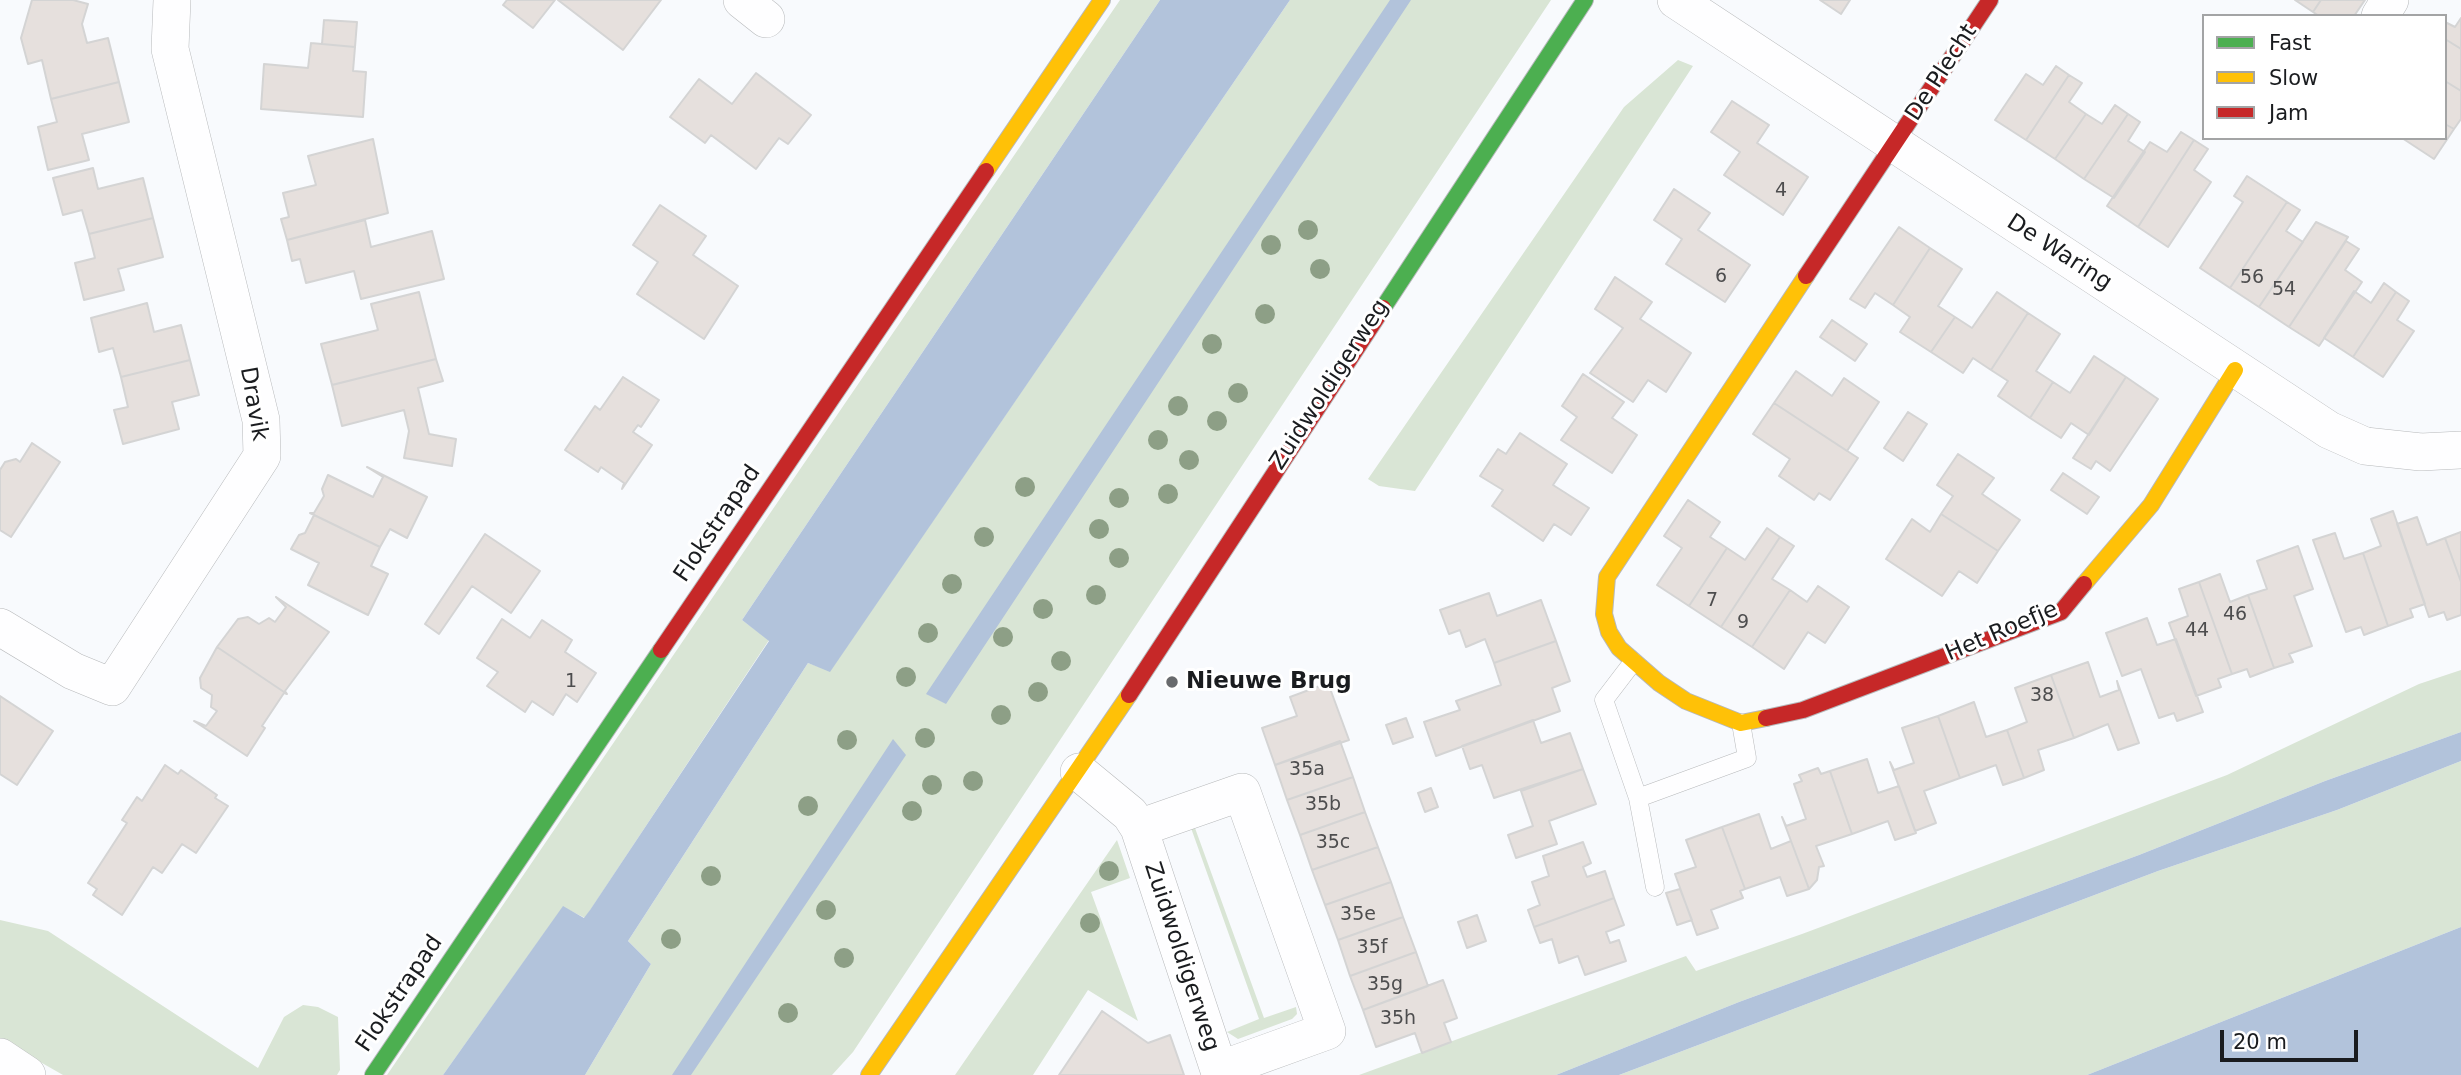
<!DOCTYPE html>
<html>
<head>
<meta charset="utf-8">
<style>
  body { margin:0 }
  #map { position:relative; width:2461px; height:1075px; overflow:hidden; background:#f8fafd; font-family:"DejaVu Sans",sans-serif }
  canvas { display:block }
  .legend { position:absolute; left:2202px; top:14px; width:245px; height:126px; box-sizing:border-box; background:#fff; border:2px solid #a3a4a5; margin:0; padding:9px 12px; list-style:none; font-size:21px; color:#1a1c1f }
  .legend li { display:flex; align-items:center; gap:14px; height:35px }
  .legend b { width:35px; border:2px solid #a3a4a5 }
  .scale { position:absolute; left:2220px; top:1030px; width:138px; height:32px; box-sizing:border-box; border:4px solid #1a1c1f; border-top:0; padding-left:9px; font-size:21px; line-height:24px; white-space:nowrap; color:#1a1c1f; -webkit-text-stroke:5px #fff; paint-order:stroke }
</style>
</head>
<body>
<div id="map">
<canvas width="2461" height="1075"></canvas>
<ul class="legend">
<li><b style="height:9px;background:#4caf50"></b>Fast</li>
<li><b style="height:9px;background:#ffc107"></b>Slow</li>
<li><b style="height:9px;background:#c62828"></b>Jam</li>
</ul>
<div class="scale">20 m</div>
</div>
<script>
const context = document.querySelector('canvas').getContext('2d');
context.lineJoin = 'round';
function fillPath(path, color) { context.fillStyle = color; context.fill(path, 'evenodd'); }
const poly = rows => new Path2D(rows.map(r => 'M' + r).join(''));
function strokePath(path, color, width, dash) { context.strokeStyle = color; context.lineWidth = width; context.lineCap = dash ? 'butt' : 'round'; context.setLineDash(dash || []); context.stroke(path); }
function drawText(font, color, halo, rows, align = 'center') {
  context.font = font + ' "DejaVu Sans",sans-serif'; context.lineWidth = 6; context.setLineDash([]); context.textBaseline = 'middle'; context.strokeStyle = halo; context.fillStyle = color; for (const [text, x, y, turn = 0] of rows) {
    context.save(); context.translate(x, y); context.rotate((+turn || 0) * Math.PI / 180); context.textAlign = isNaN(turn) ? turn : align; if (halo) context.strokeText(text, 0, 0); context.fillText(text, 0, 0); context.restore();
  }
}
const green = poly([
  [1120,0,1160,0,742,620,769,640,585,918,563,907,443,1075,387,1075],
  [1290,0,1551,0,853,1052,832,1075,585,1075,651,964,628,941,808,663,830,671],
  [1678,60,1693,66,1415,491,1379,486,1368,479,1624,107],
  [2461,670,2461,732,2325,781,2139,855,1739,1002,1556,1075,1359,1075,1686,956,1696,971,1802,934,2227,775,2419,684],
  [2461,761,2461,927,2087,1075,1619,1075,2158,871,2337,810],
  [1197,825,1195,828,1264,1018,1296,1007,1297,1014,1292,1019,1238,1039,1227,1032,1259,1019,1191,828],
  [1117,840,1130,878,1091,892,1138,1021,1088,990,1033,1075,955,1075],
  [0,920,48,931,258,1068,284,1017,303,1005,318,1007,338,1017,340,1070,337,1075,63,1075,0,1039]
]);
const water = poly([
  [1160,0,1290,0,830,672,808,663,628,941,651,964,585,1075,443,1075,563,906,584,918,590,910,769,641,742,620],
  [1390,0,1411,0,946,704,926,694],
  [2461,732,2461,761,2337,810,2158,871,1619,1075,1556,1075,1739,1002,2139,855,2325,781],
  [893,739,906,755,691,1075,672,1075],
  [2461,927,2461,1075,2087,1075]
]);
const building = poly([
  [32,0,73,0,88,4,82,24,87,43,108,38,119,82,51,99,42,60,28,64,21,38,32,0],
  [507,0,555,0,533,28,503,5,507,0],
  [558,0,661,0,623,50,558,0],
  [1820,0,1850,0,1841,14,1820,0],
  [2295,0,2321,0,2313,12,2295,0],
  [2321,0,2365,0,2354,16,2319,16,2313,12,2321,0],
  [2461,18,2461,49,2445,39,2445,22,2455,27,2461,18],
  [324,20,357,22,355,47,322,44,324,20],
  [2445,39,2461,49,2461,91,2445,81,2445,39],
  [311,43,355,47,353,71,366,72,363,117,261,109,264,64,308,68,311,43],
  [2056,66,2069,75,2026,140,1995,120,2026,74,2043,85,2056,66],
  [756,73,811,115,788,144,779,138,756,169,711,135,705,143,670,117,699,79,732,104,756,73],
  [2069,75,2082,83,2069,102,2086,114,2055,159,2026,140,2069,75],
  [2445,81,2461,91,2461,119,2454,129,2445,124,2445,81],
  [119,82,129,122,82,134,89,160,48,170,38,127,57,122,51,99,119,82],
  [1732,101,1769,125,1757,143,1808,177,1783,215,1724,175,1740,152,1711,132,1732,101],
  [2115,105,2128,114,2084,179,2055,159,2086,114,2102,124,2115,105],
  [2128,114,2140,122,2128,141,2145,152,2114,198,2084,179,2128,114],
  [2445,124,2454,129,2434,159,2402,138,2445,138,2445,124],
  [2181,132,2194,140,2138,227,2107,206,2150,142,2167,152,2181,132],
  [373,139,388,213,287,240,281,219,289,217,283,193,316,185,308,156,373,139],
  [2194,140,2208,149,2194,170,2211,182,2168,247,2138,227,2194,140],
  [93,168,98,189,143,178,153,218,89,234,82,210,63,215,53,178,93,168],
  [2247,176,2287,202,2230,288,2200,268,2243,202,2234,196,2247,176],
  [1674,189,1710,213,1698,230,1750,265,1725,302,1666,264,1682,239,1654,220,1674,189],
  [2287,202,2300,210,2286,231,2303,242,2259,307,2230,288,2287,202],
  [660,205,706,236,693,255,738,286,704,339,637,294,658,262,633,245,660,205],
  [153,218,163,257,118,269,124,290,84,300,75,263,95,258,89,234,153,218],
  [365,220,371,247,432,231,444,279,361,299,354,271,306,283,300,259,292,261,287,240,365,220],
  [2316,222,2348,237,2289,327,2259,307,2316,222],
  [1899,227,1930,248,1893,305,1875,293,1865,308,1850,299,1899,227],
  [2346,241,2359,249,2345,270,2362,282,2319,346,2289,327,2346,241],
  [1930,248,1962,269,1938,306,1955,317,1931,352,1900,332,1910,317,1893,305,1930,248],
  [1615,277,1652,302,1640,319,1691,353,1666,392,1648,380,1633,402,1590,373,1623,328,1595,309,1615,277],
  [2384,283,2396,292,2353,357,2324,338,2354,291,2371,303,2384,283],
  [419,292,436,359,332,385,321,344,378,330,371,304,419,292],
  [1997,292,2028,313,1991,370,1973,358,1963,373,1931,352,1955,317,1972,328,1997,292],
  [2396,292,2409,301,2397,320,2414,331,2383,377,2353,357,2396,292],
  [147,303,154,332,181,325,190,360,121,377,113,348,99,352,91,318,147,303],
  [2028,313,2060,334,2036,371,2053,382,2030,418,1998,396,2008,381,1991,370,2028,313],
  [1832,320,1867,344,1855,361,1820,337,1832,320],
  [2094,356,2126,377,2089,435,2071,423,2061,438,2030,418,2053,382,2070,393,2094,356],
  [436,359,443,381,418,388,429,434,456,439,452,466,404,458,409,431,404,410,342,426,332,385,436,359],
  [190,360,199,395,172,402,179,429,123,444,114,410,128,407,121,377,190,360],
  [1796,371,1832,396,1844,378,1879,402,1847,451,1774,403,1796,371],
  [1583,374,1624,402,1612,418,1637,435,1612,473,1561,440,1577,417,1562,406,1583,374],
  [623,377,659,400,641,427,638,425,633,432,652,445,622,489,624,483,601,467,598,472,565,450,595,406,600,410,623,377],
  [2126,377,2158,399,2110,471,2096,461,2091,469,2073,458,2126,377],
  [1774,403,1858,458,1830,500,1819,493,1814,500,1779,476,1790,459,1753,434,1774,403],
  [1908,412,1927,424,1903,461,1884,448,1908,412],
  [1520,433,1567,464,1553,485,1589,508,1571,535,1554,524,1543,541,1492,506,1503,490,1480,476,1498,449,1506,454,1520,433],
  [32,443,60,462,11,537,0,530,0,470,5,462,16,459,20,462,32,443],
  [1958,454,1994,478,1982,494,2020,520,1998,551,1941,514,1953,496,1937,485,1958,454],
  [367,467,427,497,407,538,390,529,380,547,310,513,314,513,324,496,322,489,328,475,373,497,383,477,367,467],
  [2063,473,2099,497,2087,514,2051,490,2063,473],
  [1688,500,1720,522,1710,537,1727,548,1689,606,1657,585,1682,548,1664,536,1688,500],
  [2393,511,2425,604,2410,609,2413,617,2388,626,2363,553,2381,546,2371,519,2393,511],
  [310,513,380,547,371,566,388,574,368,615,308,585,319,563,291,549,299,535,305,533,314,515,310,513],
  [1941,514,1998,551,1977,583,1959,571,1942,596,1886,559,1912,519,1930,532,1941,514],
  [2417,517,2427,545,2445,538,2461,582,2461,615,2447,620,2444,612,2429,617,2397,524,2417,517],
  [1767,528,1780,537,1721,627,1689,606,1727,548,1745,560,1767,528],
  [2461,532,2461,582,2445,538,2461,532],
  [2335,533,2344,559,2363,553,2388,626,2364,635,2361,627,2346,632,2313,540,2335,533],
  [485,534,540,571,511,613,472,586,439,634,425,624,485,534],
  [1780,537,1794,546,1772,579,1790,590,1752,647,1721,627,1780,537],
  [2298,546,2313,589,2294,596,2312,646,2289,654,2293,662,2274,668,2248,595,2267,589,2257,561,2298,546],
  [2220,574,2230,602,2248,595,2274,668,2250,677,2247,669,2232,674,2199,582,2220,574],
  [2199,582,2232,674,2218,679,2221,687,2196,696,2169,623,2188,616,2179,589,2199,582],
  [1818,586,1849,607,1825,643,1808,632,1784,669,1752,647,1790,590,1807,602,1818,586],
  [1489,593,1497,616,1541,600,1556,641,1494,663,1485,639,1466,647,1460,630,1449,634,1440,610,1489,593],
  [276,597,329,632,285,691,287,694,217,647,238,619,248,617,259,624,269,618,275,622,286,607,276,597],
  [2147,618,2157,645,2176,639,2203,712,2177,721,2174,713,2159,718,2141,669,2122,676,2106,633,2147,618],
  [502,619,530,638,542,620,572,640,565,652,596,673,577,702,566,694,553,715,532,701,525,712,487,686,498,672,477,658,502,619],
  [1556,641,1570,681,1552,688,1560,711,1436,756,1424,722,1460,710,1456,701,1501,685,1494,663,1556,641],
  [217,647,287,694,284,693,262,726,265,728,247,756,194,721,206,726,217,711,211,707,212,695,201,688,200,678,217,647],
  [2088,662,2100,697,2119,690,2117,681,2139,743,2118,750,2108,724,2074,738,2051,675,2088,662],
  [2051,675,2074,738,2038,750,2044,770,2024,778,2007,730,2027,722,2015,688,2051,675],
  [1328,683,1349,740,1275,765,1262,728,1297,716,1290,697,1328,683],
  [0,696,53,731,17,785,0,774,0,696],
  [1974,702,1986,737,2007,730,2024,778,2003,785,1996,765,1960,778,1938,716,1974,702],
  [1938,716,1960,778,1924,791,1936,823,1915,831,1890,762,1894,770,1914,763,1902,728,1938,716],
  [1406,718,1413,737,1393,744,1386,725,1406,718],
  [1533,720,1541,743,1570,733,1583,769,1494,798,1482,765,1470,769,1462,746,1533,720],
  [1340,741,1353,777,1287,800,1275,765,1340,741],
  [1867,759,1878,793,1899,786,1916,833,1895,840,1888,821,1852,834,1830,771,1867,759],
  [165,765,178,774,181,770,217,795,215,798,228,806,196,853,182,844,162,873,153,867,122,915,93,895,97,889,88,883,127,823,122,820,137,797,142,801,165,765],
  [1818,768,1821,774,1830,771,1852,834,1816,846,1824,866,1819,867,1817,880,1809,889,1782,817,1786,826,1806,819,1794,784,1802,781,1799,775,1818,768],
  [1583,769,1596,804,1549,821,1557,844,1516,858,1508,835,1533,826,1521,791,1583,769],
  [1353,777,1365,812,1300,835,1287,800,1353,777],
  [1431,788,1438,807,1425,812,1418,793,1431,788],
  [1365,812,1378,847,1312,870,1300,835,1365,812],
  [1759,814,1771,849,1791,841,1809,889,1787,896,1780,877,1745,889,1722,827,1759,814],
  [1722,827,1745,889,1740,891,1743,898,1711,910,1718,928,1697,935,1675,874,1696,867,1686,840,1722,827],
  [1583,842,1591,863,1583,867,1587,877,1605,871,1614,898,1534,927,1528,910,1540,905,1532,882,1549,876,1543,856,1583,842],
  [1378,847,1391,882,1325,905,1312,870,1378,847],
  [1391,882,1403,917,1338,940,1325,905,1391,882],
  [1680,889,1692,920,1677,925,1666,893,1680,889],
  [1614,898,1624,925,1606,932,1610,943,1619,940,1626,961,1585,975,1578,956,1559,963,1552,939,1540,943,1534,927,1614,898],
  [1477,915,1486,941,1467,948,1458,922,1477,915],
  [1403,917,1416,952,1350,976,1338,940,1403,917],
  [1416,952,1428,986,1363,1010,1350,976,1416,952],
  [1443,980,1457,1018,1444,1023,1451,1042,1422,1053,1415,1033,1376,1047,1363,1010,1443,980],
  [1102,1011,1148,1043,1170,1035,1184,1075,1059,1075,1102,1011]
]);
const lane = poly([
  [1633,662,1604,700,1638,798,1655,887],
  [1638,798,1747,758,1741,723]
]);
const street = poly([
  [742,0,766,19],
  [1676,0,2329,430,2365,446,2421,452,2461,450],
  [2380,16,2390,0],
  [0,627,73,671,112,687,262,456,261,420,170,49,172,0],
  [1079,772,1130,814,1139,828,1219,1070,1327,1031,1242,792,1139,828],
  [0,1057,27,1075]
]);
const fast = poly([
  [1383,308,1585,0],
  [373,1075,661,650]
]);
const slow = poly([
  [986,171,1102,0],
  [2084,584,2151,505,2235,370],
  [1766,718,1741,723,1686,701,1659,683,1619,648,1609,632,1604,614,1607,577,1806,276],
  [869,1075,1129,695]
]);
const jam = poly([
  [1806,276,1990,0],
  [661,650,986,171],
  [1129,695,1383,308],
  [1766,718,1803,710,2061,612,2084,584]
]);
const trees = [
  [1308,230],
  [1271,245],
  [1320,269],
  [1265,314],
  [1212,344],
  [1238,393],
  [1178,406],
  [1217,421],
  [1158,440],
  [1189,460],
  [1025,487],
  [1168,494],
  [1119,498],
  [1099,529],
  [984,537],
  [1119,558],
  [952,584],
  [1096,595],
  [1043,609],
  [928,633],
  [1003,637],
  [1061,661],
  [906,677],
  [1038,692],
  [1001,715],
  [925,738],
  [847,740],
  [973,781],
  [932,785],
  [808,806],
  [912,811],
  [1109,871],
  [711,876],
  [826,910],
  [1090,923],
  [671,939],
  [844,958],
  [788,1013]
];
const markers = [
  [1172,682,7,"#686a6d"]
];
const numberNames = [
  ["4",1781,191],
  ["6",1721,277],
  ["56",2252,278],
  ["54",2284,290],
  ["7",1712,601],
  ["46",2235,615],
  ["9",1743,623],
  ["44",2197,631],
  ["1",571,682],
  ["38",2042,696],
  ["35a",1307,770],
  ["35b",1323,805],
  ["35c",1333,843],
  ["35e",1358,915],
  ["35f",1372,948],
  ["35g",1385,985],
  ["35h",1398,1019]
];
const streetNames = [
  ["De Plecht",1942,73,-57],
  ["De Waring",2059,253,33],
  ["Zuidwoldigerweg",1330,385,-57],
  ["Dravik",253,404,80],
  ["Flokstrapad",718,524,-56],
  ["Het Roefje",2002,632,-23],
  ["Zuidwoldigerweg",1181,957,72],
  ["Flokstrapad",400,994,-56]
];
const poiNames = [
  ["Nieuwe Brug",1186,682]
];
fillPath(green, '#d9e5d5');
fillPath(water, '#b2c3db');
fillPath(building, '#e6e0dd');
strokePath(building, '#d4d4d4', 2);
strokePath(lane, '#b7b9bb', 19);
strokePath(street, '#b7b9bb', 38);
strokePath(fast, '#b7b9bb', 18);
strokePath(slow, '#b7b9bb', 18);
strokePath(jam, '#b7b9bb', 18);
strokePath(lane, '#fefeff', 18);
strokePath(street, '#fefeff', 37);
strokePath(fast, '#4caf50', 16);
strokePath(slow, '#ffc107', 16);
strokePath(jam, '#c62828', 16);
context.fillStyle = '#8d9f86';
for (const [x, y] of trees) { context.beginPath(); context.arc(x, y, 10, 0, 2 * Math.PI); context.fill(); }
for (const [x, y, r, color] of markers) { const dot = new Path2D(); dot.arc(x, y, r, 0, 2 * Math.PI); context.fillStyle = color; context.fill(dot); strokePath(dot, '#fff', 2.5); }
drawText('19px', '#4d4d4e', null, numberNames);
drawText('23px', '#1a1c1f', '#fff', streetNames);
drawText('bold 23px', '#1a1c1f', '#fff', poiNames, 'left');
</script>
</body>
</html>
